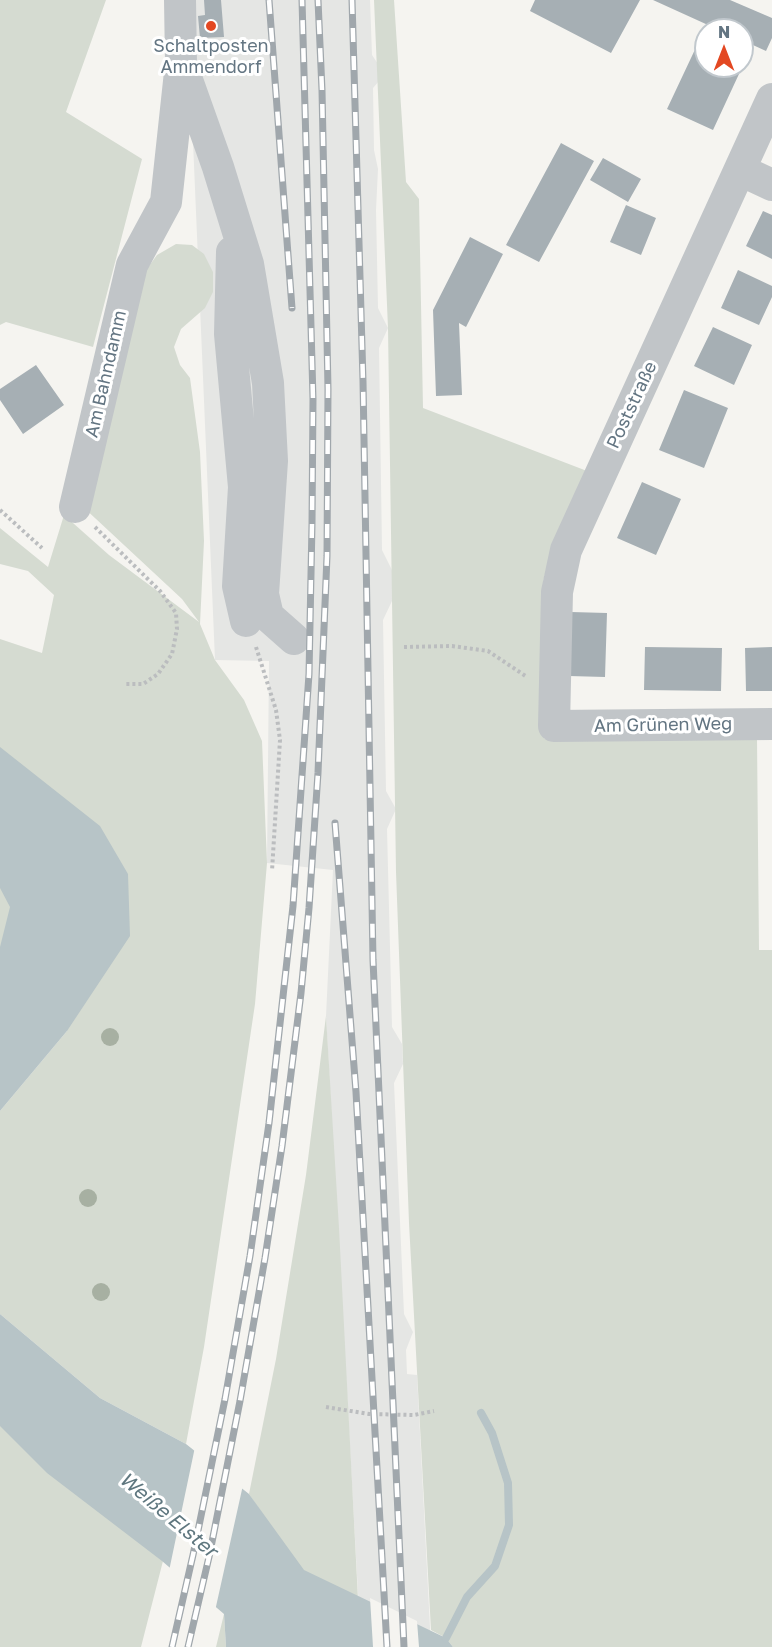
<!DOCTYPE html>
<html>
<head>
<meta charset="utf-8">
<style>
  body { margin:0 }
  #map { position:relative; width:772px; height:1647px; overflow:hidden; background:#f5f4f0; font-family:"Golos Text",sans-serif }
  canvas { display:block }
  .north { position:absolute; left:694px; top:18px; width:60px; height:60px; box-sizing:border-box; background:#fff; border:2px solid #c1c8cd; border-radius:50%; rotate:0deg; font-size:16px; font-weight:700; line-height:24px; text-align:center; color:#637582 }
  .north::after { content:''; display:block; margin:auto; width:21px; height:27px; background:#e34822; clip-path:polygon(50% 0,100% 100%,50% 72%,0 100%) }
</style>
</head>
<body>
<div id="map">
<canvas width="772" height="1647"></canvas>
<div class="north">N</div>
</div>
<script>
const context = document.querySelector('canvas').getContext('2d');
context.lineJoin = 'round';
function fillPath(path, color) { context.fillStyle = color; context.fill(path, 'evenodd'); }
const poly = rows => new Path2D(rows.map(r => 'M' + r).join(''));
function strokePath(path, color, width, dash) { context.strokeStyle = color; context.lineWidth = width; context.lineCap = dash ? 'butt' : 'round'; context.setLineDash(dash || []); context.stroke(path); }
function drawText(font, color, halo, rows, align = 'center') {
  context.font = font + ' "Golos Text",sans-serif'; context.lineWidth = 6; context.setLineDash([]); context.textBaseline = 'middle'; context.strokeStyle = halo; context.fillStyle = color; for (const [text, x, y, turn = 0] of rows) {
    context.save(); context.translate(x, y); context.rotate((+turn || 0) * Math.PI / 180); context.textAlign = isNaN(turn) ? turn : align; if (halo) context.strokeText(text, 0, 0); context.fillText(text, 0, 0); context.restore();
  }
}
const built = poly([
  [187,0,370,0,372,55,378,64,379,81,373,88,374,150,378,169,376,210,378,308,388,328,379,348,382,550,392,570,392,601,383,620,386,791,396,809,387,829,392,1027,402,1044,403,1064,394,1083,404,1314,413,1332,406,1350,407,1374,417,1375,431,1647,361,1647,326,1016,333,870,267,863,269,661,215,660]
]);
const green = poly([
  [0,0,106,0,66,112,142,159,93,347,6,322,0,325],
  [374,0,394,0,406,182,419,199,423,408,587,471,551,550,543,582,544,739,757,739,759,950,772,950,772,1647,453,1647,446,1638,431,1630,409,1223,396,872,388,328],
  [176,244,192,245,204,254,213,272,213,292,205,308,181,329,174,347,180,365,190,378,200,452,204,541,200,624,215,660,244,700,262,741,267,863,255,1004,204,1347,186,1444,100,1398,0,1314,0,1111,67,1031,0,754,0,639,42,653,54,595,28,571,0,564,0,528,48,567,64,515,109,555,199,622,182,599,81,505,141,277,157,255],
  [0,856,17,908,0,968],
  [326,1016,339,1228,358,1599,302,1574,249,1494,276,1359,306,1175],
  [0,1410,163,1561,141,1647,0,1647],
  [224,1614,226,1647,216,1647]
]);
const water = poly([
  [0,747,100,826,128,874,130,936,67,1031,0,1111,0,947,10,907,0,888],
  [0,1314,100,1398,186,1444,249,1494,304,1570,446,1638,453,1647,226,1647,224,1614,162,1561,47,1473,0,1426]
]);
const pier = poly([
  [195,1447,243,1485,215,1611,169,1571],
  [370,1598,417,1621,419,1647,373,1647]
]);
const stream = poly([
  [446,1638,467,1597,495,1566,509,1525,508,1483,492,1433,481,1413]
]);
const building = poly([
  [204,0,221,0,224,37,200,38,198,16,205,15],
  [535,0,640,0,611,53,530,11],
  [653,0,730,0,772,18,772,38,766,51,742,40,742,30,719,30],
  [699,41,706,44,706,66,742,66,742,60,745,61,713,130,667,109],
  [561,143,594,161,539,262,506,245],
  [603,158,641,179,628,202,590,180],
  [626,205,656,218,641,255,610,242],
  [763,211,772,215,772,259,746,246],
  [470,237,503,254,466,327,459,323,462,395,436,396,433,310],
  [738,270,772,286,772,297,759,325,721,308],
  [713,327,752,345,734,385,694,366],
  [36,365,64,405,23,434,0,400,0,389],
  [684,390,728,408,704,468,659,450],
  [642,482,681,499,656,555,617,538],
  [571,612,607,613,605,677,569,676],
  [645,647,722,648,721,691,644,690],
  [772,647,772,691,746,691,745,648]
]);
const path = poly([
  [0,510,42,548],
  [95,527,160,591,176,613,177,629,172,654,158,674,143,684,124,684],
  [256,647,276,710,280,740,272,871],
  [404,647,452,646,488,651,527,677],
  [326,1407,369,1414,414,1415,434,1411]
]);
const minor = poly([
  [181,63,218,167,248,264,268,383,272,461,263,594,268,616,294,639],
  [772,99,566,550,557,592,554,726,772,724],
  [740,170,772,185],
  [232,252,230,334,244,487,238,586,246,621],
  [75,507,132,265,166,202,181,63,180,0]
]);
const rail = poly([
  [269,0,292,308],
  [352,0,363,381,373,960,404,1647],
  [335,823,356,1092,387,1647],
  [172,1647,193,1555,225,1399,250,1256,269,1123,293,906,309,674,312,524,313,399,302,0],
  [188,1647,209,1557,240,1401,265,1258,282,1146,301,993,309,908,318,773,327,556,328,389,322,90,318,0]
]);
const trees = [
  [110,1037],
  [88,1198],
  [101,1292]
];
const markers = [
  [211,26,6,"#e34822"]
];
const poiNames = [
  ["Schaltposten",211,46],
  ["Ammendorf",211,67]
];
const streetNames = [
  ["Am Bahndamm",106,374,-77],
  ["Poststraße",632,405,-65],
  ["Am Grünen Weg",663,725,-1]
];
const waterNames = [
  ["Weiße Elster",168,1515,40]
];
fillPath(built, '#e5e6e4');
fillPath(green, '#d5dbd1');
fillPath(water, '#b7c4c7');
fillPath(pier, '#f5f4f0');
strokePath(stream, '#b7c4c7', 8);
fillPath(building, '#a6afb4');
strokePath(path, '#bbbdbf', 4, [3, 3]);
strokePath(minor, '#c1c5c8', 32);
strokePath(rail, '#a0a7ac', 7);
strokePath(rail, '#fff', 4.5, [14]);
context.fillStyle = '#a7b0a2';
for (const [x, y] of trees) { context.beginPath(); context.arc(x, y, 9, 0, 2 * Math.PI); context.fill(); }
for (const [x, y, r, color] of markers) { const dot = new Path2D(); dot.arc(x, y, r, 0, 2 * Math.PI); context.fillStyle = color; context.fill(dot); strokePath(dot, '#fff', 2); }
drawText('18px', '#637582', '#fff', poiNames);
drawText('18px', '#637582', '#fff', streetNames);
drawText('italic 20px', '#5f777f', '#fff', waterNames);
</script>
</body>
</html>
